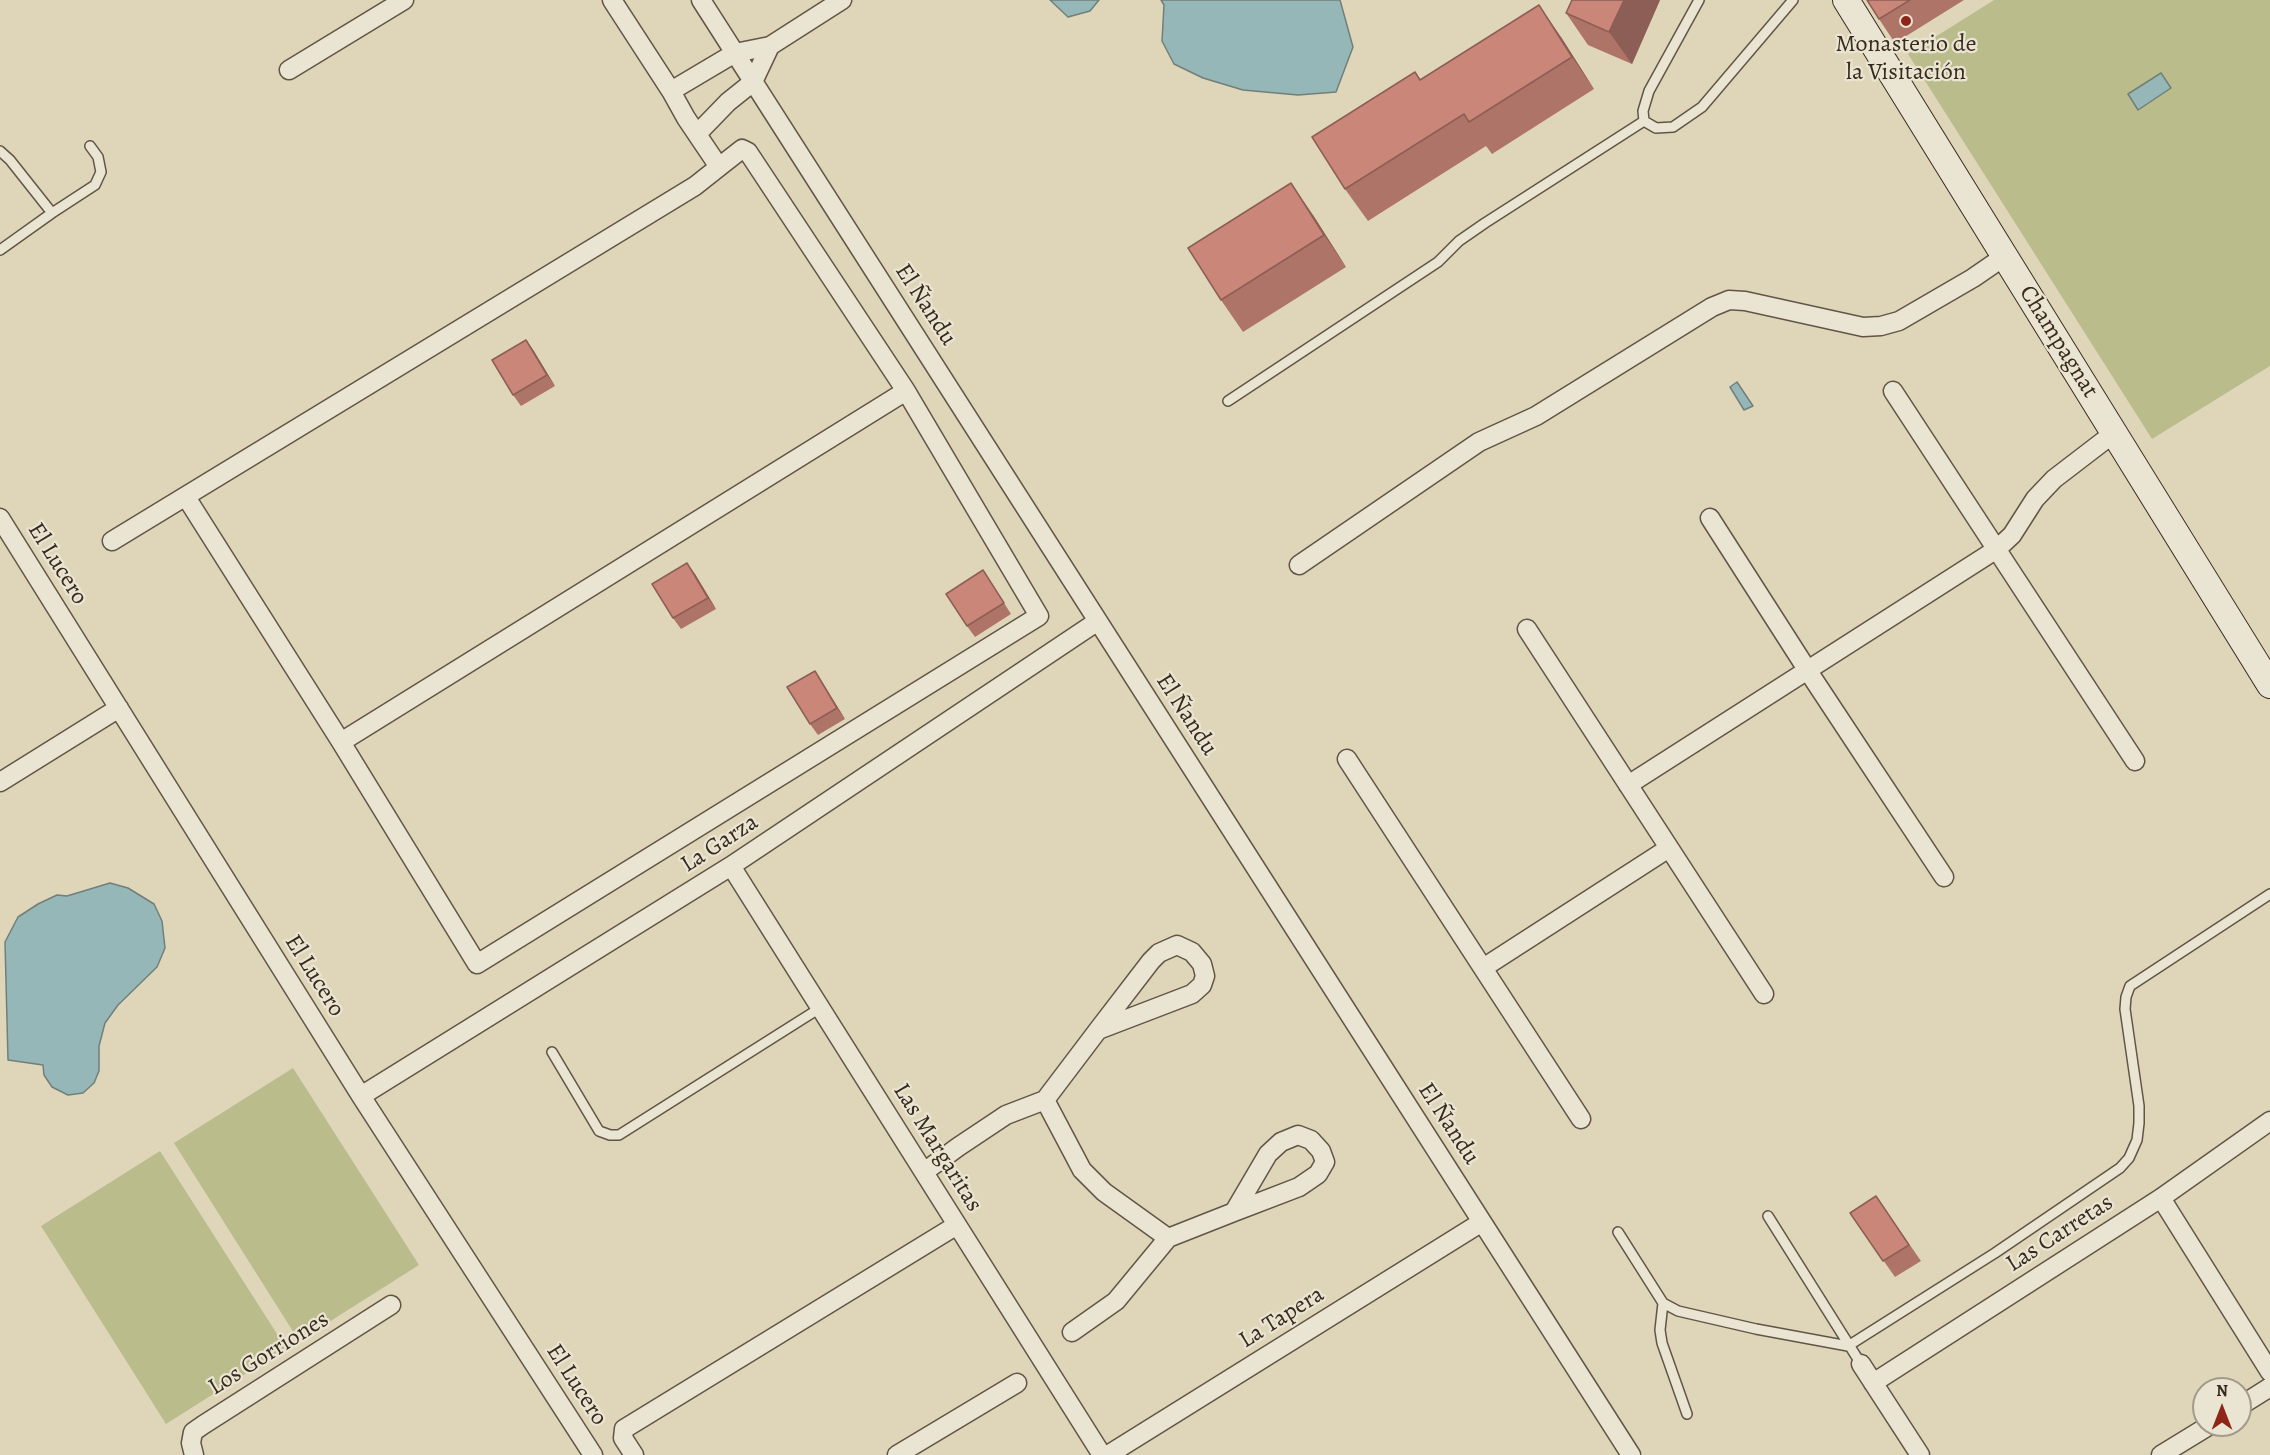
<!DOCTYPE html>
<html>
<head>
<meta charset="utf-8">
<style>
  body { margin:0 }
  #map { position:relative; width:2270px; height:1455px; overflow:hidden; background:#dfd6ba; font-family:Alegreya,serif }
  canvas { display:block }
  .north { position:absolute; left:2192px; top:1377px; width:60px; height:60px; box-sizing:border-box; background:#eae4d2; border:2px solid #a39a8a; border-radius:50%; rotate:0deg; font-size:16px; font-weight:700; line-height:24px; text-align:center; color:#392a1e }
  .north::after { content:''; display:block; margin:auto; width:21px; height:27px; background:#8f2418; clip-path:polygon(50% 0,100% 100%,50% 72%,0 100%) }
</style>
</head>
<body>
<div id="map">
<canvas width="2270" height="1455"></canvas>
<div class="north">N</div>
</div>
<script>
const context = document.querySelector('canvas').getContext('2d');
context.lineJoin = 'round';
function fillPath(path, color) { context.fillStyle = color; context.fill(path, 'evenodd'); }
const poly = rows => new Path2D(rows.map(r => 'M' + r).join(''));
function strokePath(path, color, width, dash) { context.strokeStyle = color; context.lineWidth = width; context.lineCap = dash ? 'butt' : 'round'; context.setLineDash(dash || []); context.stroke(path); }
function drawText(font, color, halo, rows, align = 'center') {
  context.font = font + ' Alegreya,serif'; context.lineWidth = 4.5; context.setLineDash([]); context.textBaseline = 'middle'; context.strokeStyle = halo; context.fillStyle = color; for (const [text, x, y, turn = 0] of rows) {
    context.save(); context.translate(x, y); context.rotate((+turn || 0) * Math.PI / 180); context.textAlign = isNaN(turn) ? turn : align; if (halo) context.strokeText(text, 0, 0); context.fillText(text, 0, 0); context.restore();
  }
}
const green = poly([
  [1994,0,2270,0,2270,366,2152,439,1908,54],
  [293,1068,419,1265,299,1341,174,1143],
  [160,1151,286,1348,166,1424,41,1226]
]);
const water = poly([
  [1050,0,1099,0,1090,11,1068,17,1050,0],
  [1161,0,1340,0,1353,47,1336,92,1298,95,1243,90,1203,78,1174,64,1162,41,1164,5,1161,0],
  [2161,73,2171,88,2138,110,2128,94,2161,73],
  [1737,382,1753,406,1744,410,1730,387,1737,382],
  [110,883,128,888,154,904,162,921,165,948,157,967,118,1005,105,1023,99,1046,99,1071,94,1083,83,1093,68,1095,52,1087,44,1075,43,1065,8,1060,5,942,18,917,38,904,57,895,67,896,110,883]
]);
const lane = poly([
  [1699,0,1649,91,1643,111,1644,121,1656,128,1673,127,1702,107,1793,0],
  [0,151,10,160,52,213,0,250],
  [52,213,95,185,101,172,98,157,90,146],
  [1228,401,1438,262,1459,241,1485,223,1644,121],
  [552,1052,599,1131,610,1135,619,1135,820,1008],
  [1768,1216,1861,1364],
  [1618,1232,1663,1303,1660,1330,1662,1343,1687,1414],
  [1663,1303,1678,1311,1756,1329,1848,1346,1995,1253,2120,1168,2129,1158,2137,1140,2139,1123,2139,1106,2125,1009,2126,997,2130,986,2270,894]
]);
const street = poly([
  [701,0,1631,1455],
  [289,70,404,0],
  [671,91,735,53,770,46,842,0],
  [697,134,728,102,753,82,770,46],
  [1893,391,2135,761],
  [186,497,341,742,477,964,1039,616,906,391,748,152,742,149,719,167,686,118,671,91,612,0],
  [0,518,361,1096,593,1455],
  [1710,518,1808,671,1944,877],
  [112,541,695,186,719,167],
  [1299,565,1479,442,1536,416,1712,307,1729,300,1745,301,1863,327,1881,326,1899,321,1973,278,2005,256],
  [1527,629,1764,994],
  [341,742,906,391],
  [1347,759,1581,1119],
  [0,782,119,708],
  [1628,785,1997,549,2012,535,2035,499,2054,479,2114,433],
  [731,866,1102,1455],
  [1483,968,1669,848],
  [361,1096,731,866,1098,621],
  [1045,1100,1082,1170,1104,1192,1168,1238,1116,1301,1072,1332],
  [924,1172,958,1147,1006,1115,1045,1100,1098,1030,1151,961,1159,953,1177,945,1192,952,1202,964,1205,976,1202,985,1192,994,1098,1030],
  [2161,1198,2270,1372],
  [1168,1238,1234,1212,1299,1187,1318,1174,1325,1162,1321,1151,1311,1140,1298,1135,1281,1142,1268,1154,1234,1212],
  [1861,1364,1920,1455],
  [1873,1383,2161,1198,2270,1121],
  [2240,1406,2270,1387],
  [194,1455,191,1443,193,1432,203,1425,391,1305],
  [634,1455,623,1438,624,1429,957,1225],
  [897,1455,1017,1383],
  [1108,1455,1482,1222],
  [2161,1455,2210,1425]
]);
const secondary = poly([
  [1846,0,2270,685]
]);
const wall = poly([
  [1572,0,1660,0,1632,64,1588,45,1566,13],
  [1867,0,1964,0,1895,43,1879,19],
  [1561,37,1594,89,1492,154,1486,146,1368,221,1345,189,1420,80],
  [1313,215,1346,267,1243,332,1221,300],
  [526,340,555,386,521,406,513,395],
  [983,570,1011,614,975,637,967,626],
  [695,574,716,609,681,629,673,618],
  [822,682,845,719,818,735,810,724],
  [1876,1196,1921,1261,1895,1277,1850,1213]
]);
const shadedWall = poly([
  [1624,0,1660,0,1632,64,1609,32],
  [1539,5,1561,37,1594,89,1572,57],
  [1291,183,1313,215,1346,267,1324,235],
  [526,340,534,351,555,386,547,375],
  [687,563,695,574,716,609,708,598],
  [815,671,822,682,845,719,837,708]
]);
const building = poly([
  [1572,0,1624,0,1609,32,1566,13,1572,0],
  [1867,0,1910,0,1879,19,1867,0],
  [1539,5,1572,57,1469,122,1464,114,1345,189,1312,137,1415,72,1420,80,1539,5],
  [1291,183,1324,235,1221,300,1188,248,1291,183],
  [526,340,547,375,513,395,492,360,526,340],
  [687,563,708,598,673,618,652,584,687,563],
  [983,570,1004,603,967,626,946,594,983,570],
  [815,671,837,708,810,724,787,687,815,671],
  [1876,1196,1909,1245,1883,1261,1850,1213,1876,1196]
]);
const markers = [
  [1906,21,6,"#8f2418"]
];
const poiNames = [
  ["Monasterio de",1906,45],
  ["la Visitación",1906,73]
];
const streetNames = [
  ["El Ñandu",925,305,57],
  ["Champagnat",2058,342,58],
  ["El Lucero",57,564,58],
  ["El Ñandu",1186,715,57],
  ["La Garza",720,844,-33],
  ["El Lucero",314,976,58],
  ["El Ñandu",1448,1124,57],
  ["Las Margaritas",937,1148,58],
  ["Las Carretas",2060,1234,-33],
  ["La Tapera",1282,1318,-32],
  ["Los Gorriones",269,1354,-32],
  ["El Lucero",576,1385,57]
];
fillPath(green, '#babc8b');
fillPath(water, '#96b7b8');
strokePath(water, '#717f7a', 1.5);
strokePath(lane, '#625545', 12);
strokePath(street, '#625545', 21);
strokePath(secondary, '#392a1e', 28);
strokePath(lane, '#eae4d2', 9);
strokePath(street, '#eae4d2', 18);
strokePath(secondary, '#eae4d2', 26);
fillPath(wall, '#ae7468');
fillPath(shadedWall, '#8d5e55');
fillPath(building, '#ca8779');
strokePath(building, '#8d5e55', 1.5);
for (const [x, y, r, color] of markers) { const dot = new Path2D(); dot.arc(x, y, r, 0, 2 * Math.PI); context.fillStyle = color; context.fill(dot); strokePath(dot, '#eae4d2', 2); }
drawText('24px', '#392a1e', '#eae4d2', poiNames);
drawText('24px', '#392a1e', '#eae4d2', streetNames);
</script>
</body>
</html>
